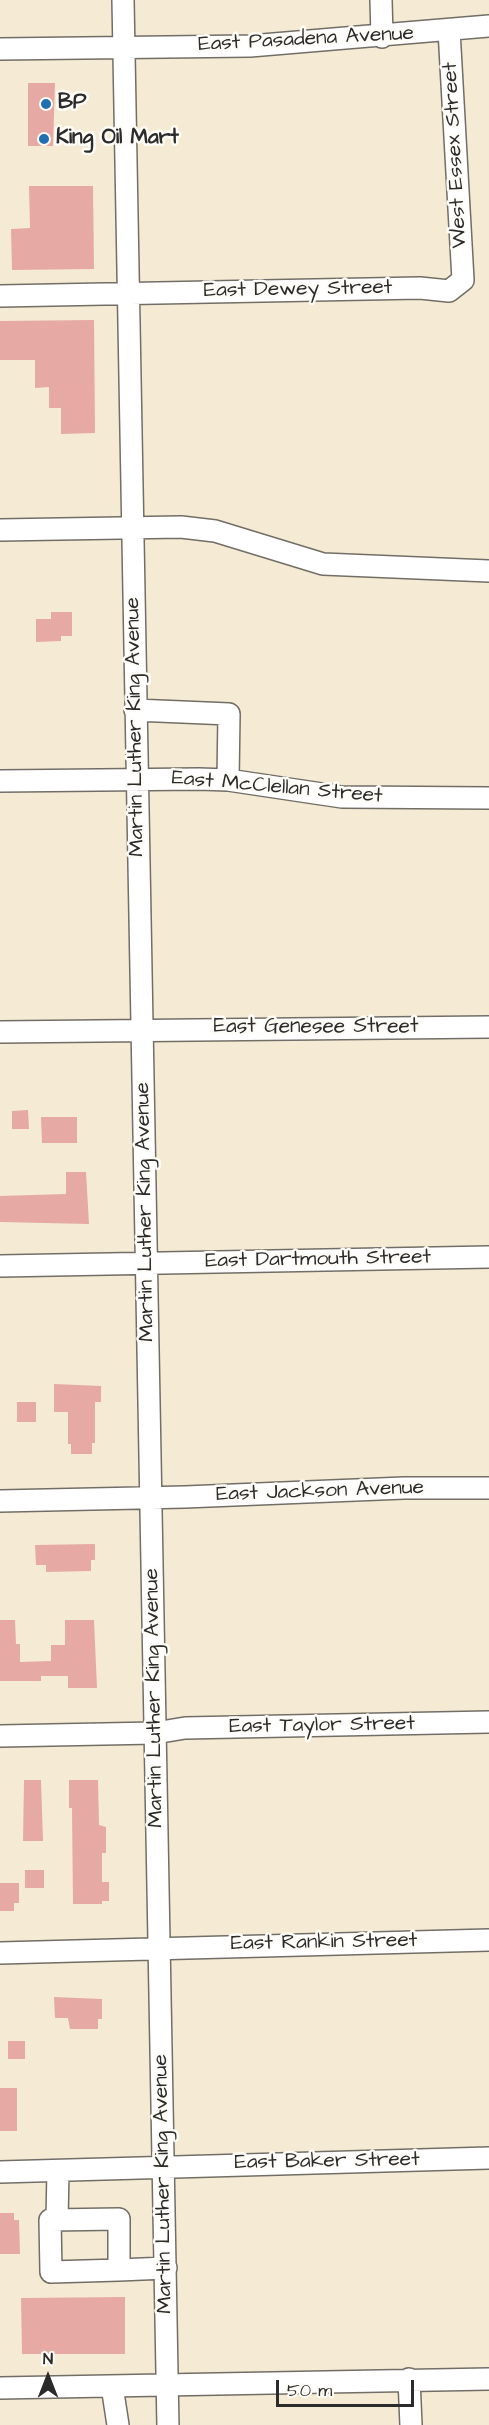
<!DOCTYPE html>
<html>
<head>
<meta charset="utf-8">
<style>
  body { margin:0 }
  #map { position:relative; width:489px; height:2425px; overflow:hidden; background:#f5ebd5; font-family:"Architects Daughter",sans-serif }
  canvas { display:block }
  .north { position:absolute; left:18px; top:2347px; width:60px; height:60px; -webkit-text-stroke:4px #fdfcf7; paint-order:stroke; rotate:0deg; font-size:16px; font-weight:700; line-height:24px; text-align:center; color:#2b2b2b }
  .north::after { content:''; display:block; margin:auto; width:21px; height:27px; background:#2b2b2b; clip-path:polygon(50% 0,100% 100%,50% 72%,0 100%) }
  .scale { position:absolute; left:276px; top:2380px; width:138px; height:27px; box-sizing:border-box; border:3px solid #2b2b2b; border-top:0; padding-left:8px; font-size:18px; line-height:21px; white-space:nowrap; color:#2b2b2b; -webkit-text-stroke:4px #fdfcf7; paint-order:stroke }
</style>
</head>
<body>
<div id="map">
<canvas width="489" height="2425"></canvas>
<div class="north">N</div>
<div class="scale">50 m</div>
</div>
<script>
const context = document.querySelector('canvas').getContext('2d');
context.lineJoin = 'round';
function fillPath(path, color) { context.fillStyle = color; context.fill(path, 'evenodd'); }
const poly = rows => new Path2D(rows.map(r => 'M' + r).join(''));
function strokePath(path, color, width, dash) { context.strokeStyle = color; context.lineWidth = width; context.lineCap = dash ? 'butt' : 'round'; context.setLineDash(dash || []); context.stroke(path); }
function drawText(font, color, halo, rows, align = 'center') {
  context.font = font + ' "Architects Daughter",sans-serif'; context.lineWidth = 5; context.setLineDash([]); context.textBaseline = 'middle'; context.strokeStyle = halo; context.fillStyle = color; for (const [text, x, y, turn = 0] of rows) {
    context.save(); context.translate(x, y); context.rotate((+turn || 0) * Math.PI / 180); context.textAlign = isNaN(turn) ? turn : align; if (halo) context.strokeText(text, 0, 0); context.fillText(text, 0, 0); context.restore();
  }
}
const building = poly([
  [28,83,55,83,53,146,28,146],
  [29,186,93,186,94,269,12,270,11,229,30,228],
  [94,320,95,433,61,434,61,408,49,408,49,387,35,388,35,360,0,360,0,321],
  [51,612,72,612,72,636,61,636,61,641,36,642,36,619,51,619],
  [28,1110,29,1129,12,1129,12,1111],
  [41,1117,77,1117,77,1143,42,1143],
  [66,1172,86,1172,89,1224,0,1222,0,1196,66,1194],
  [54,1384,101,1386,101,1402,95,1402,95,1443,92,1443,92,1454,71,1454,71,1444,68,1444,68,1412,54,1412],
  [17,1402,36,1402,36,1422,17,1422],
  [95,1544,95,1560,91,1560,91,1571,46,1572,46,1565,36,1565,35,1545],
  [0,1620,15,1620,16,1644,20,1644,20,1662,51,1661,51,1645,65,1645,65,1620,94,1620,97,1688,68,1688,68,1676,41,1676,41,1681,0,1681],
  [24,1780,41,1780,43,1841,23,1841],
  [69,1780,98,1780,99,1825,106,1827,106,1853,102,1853,102,1882,109,1882,109,1901,102,1901,102,1904,73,1904,72,1808,69,1808],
  [25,1870,44,1870,44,1888,25,1888],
  [0,1883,19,1883,19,1903,14,1903,14,1911,0,1911],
  [54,1997,102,1999,102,2019,98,2019,98,2029,70,2029,68,2018,55,2018],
  [8,2041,25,2041,25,2059,8,2059],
  [0,2088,17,2088,17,2131,0,2131],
  [0,2213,14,2213,14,2220,19,2220,20,2254,0,2254],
  [125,2297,125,2354,22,2354,21,2298]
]);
const minor = poly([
  [123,0,168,2425],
  [381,0,382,37],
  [0,49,250,46,489,26],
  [0,296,420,288,449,291,463,280,449,30],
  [0,530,181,527,215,531,323,564,489,571],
  [135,710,229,714,228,780],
  [0,781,199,779,228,780,342,797,489,798],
  [0,1032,489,1027],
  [0,1266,489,1257],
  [0,1501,185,1497,404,1488,489,1488],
  [0,1736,155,1733,185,1728,489,1722],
  [0,1953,489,1940],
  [0,2172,489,2158],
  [57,2220,58,2171],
  [119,2270,119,2219,50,2220,51,2272,119,2270,166,2268],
  [409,2379,411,2425],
  [112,2386,118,2425],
  [0,2388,489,2379]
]);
const markers = [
  [46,104,6,"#1f6fb2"],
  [44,139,6,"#1f6fb2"]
];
const streetNames = [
  ["East Pasadena Avenue",306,40,-3],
  ["West Essex Street",456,155,-93],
  ["East Dewey Street",298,290,-1],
  ["Martin Luther King Avenue",136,727,-91],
  ["East McClellan Street",277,788,5],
  ["East Genesee Street",316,1028],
  ["Martin Luther King Avenue",146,1212,-91],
  ["East Dartmouth Street",318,1260,-1],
  ["East Jackson Avenue",320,1492,-2],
  ["Martin Luther King Avenue",155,1698,-91],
  ["East Taylor Street",322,1726,-1],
  ["East Rankin Street",324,1943,-1],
  ["East Baker Street",327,2162,-1],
  ["Martin Luther King Avenue",164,2184,-91]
];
const poiNames = [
  ["BP",58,104],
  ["King Oil Mart",56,139]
];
fillPath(building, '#e6a9a3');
strokePath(minor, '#726e66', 24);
strokePath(minor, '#fff', 21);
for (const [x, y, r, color] of markers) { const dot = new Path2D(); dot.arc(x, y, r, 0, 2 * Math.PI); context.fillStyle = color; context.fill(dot); strokePath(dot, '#fdfcf7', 2); }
drawText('21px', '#2b2b2b', '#fdfcf7', streetNames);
drawText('bold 21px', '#2b2b2b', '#fdfcf7', poiNames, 'left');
</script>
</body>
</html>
